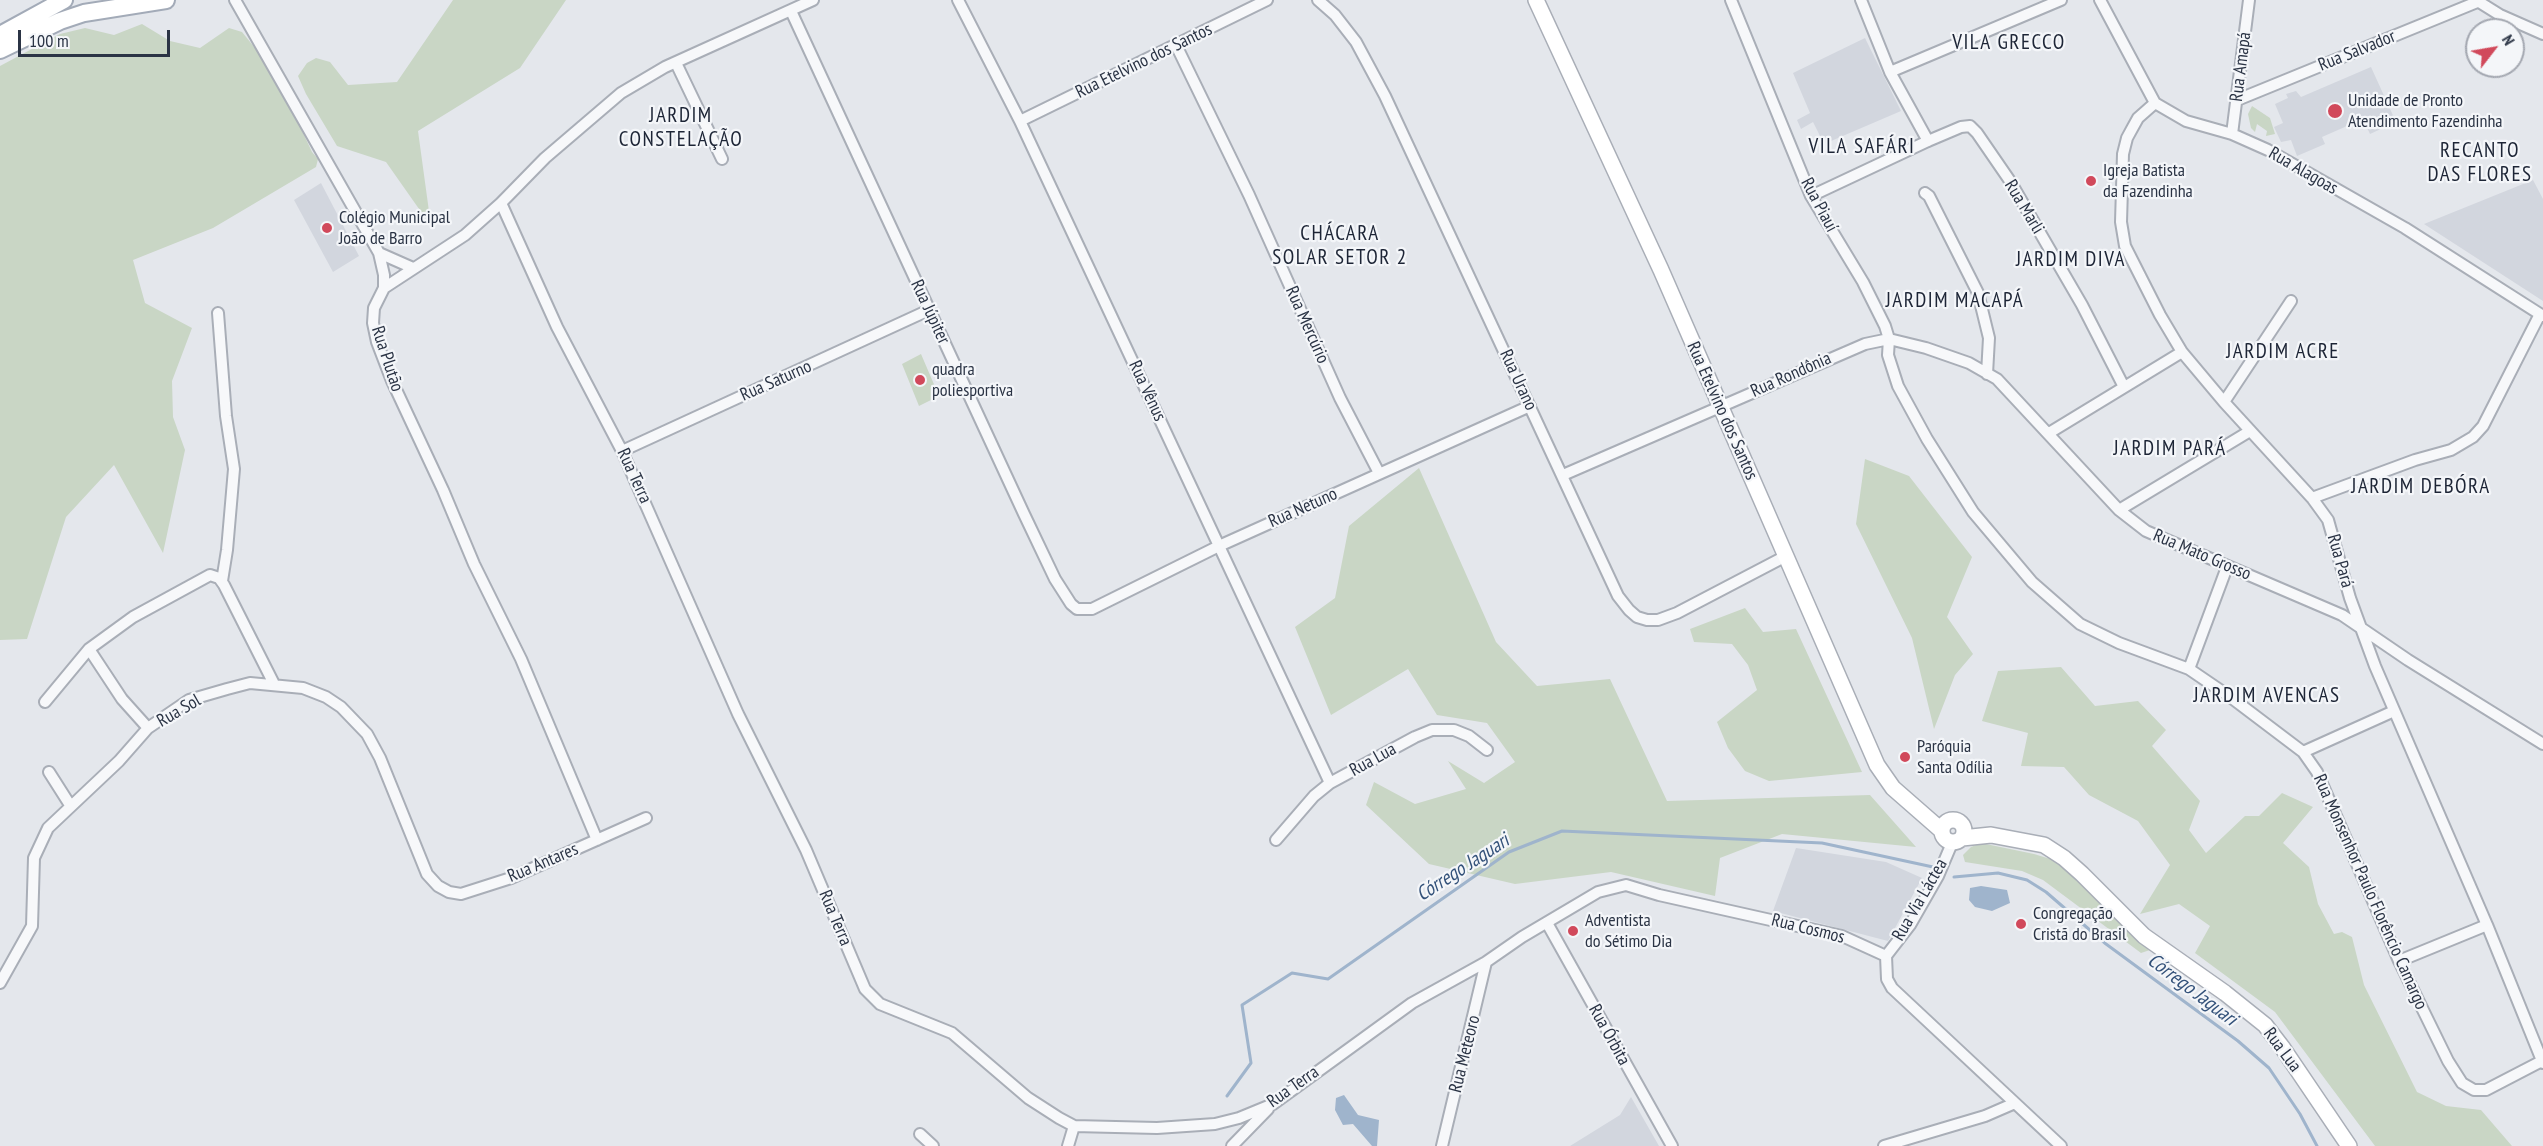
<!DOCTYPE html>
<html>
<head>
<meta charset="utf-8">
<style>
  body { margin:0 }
  #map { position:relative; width:2543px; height:1146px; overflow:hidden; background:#e4e7ec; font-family:"PT Sans Narrow",sans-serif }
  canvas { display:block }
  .north { position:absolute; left:2465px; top:18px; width:60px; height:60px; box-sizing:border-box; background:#f4f6f9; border:2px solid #a4a8b1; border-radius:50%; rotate:59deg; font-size:16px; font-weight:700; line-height:24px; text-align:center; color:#2b3445 }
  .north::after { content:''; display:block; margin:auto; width:21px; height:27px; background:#d1495b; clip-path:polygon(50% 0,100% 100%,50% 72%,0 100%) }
  .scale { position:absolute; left:18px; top:30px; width:152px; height:27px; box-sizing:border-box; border:3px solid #2b3445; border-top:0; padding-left:8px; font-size:18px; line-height:21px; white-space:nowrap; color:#2b3445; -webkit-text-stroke:4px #f4f6f9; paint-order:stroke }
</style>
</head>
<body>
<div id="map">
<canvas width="2543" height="1146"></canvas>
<div class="north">N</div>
<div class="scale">100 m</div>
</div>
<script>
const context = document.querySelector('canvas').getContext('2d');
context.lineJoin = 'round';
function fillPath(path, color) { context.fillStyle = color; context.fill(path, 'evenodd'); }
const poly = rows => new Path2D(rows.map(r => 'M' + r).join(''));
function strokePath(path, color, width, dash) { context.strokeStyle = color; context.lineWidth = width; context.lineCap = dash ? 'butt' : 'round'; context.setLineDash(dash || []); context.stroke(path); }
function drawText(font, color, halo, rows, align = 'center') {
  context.font = font + ' "PT Sans Narrow",sans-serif'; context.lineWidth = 4.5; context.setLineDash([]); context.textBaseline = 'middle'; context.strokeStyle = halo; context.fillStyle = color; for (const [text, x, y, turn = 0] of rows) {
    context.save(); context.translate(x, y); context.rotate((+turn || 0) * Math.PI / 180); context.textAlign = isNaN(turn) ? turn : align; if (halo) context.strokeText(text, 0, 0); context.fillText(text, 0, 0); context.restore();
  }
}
const built = poly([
  [1865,38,1901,111,1824,144,1813,122,1801,129,1797,120,1810,113,1793,73],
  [2371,67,2396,122,2370,134,2363,119,2322,137,2325,144,2297,156,2291,140,2281,142,2274,127,2283,123,2275,104,2288,98,2286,94,2296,91,2301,97],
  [2533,180,2543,199,2543,301,2424,224],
  [321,183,359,256,333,272,294,200],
  [1796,848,1886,862,1922,878,1888,941,1773,911],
  [1631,1097,1659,1146,1570,1146,1620,1115]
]);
const green = poly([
  [453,0,566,0,520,68,418,131,431,226,386,162,337,146,306,94,298,76,307,63,316,58,330,62,348,85,397,82],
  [142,24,170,41,200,48,229,28,242,32,255,48,290,105,312,152,318,159,316,167,213,228,133,260,145,303,192,328,172,381,173,417,185,450,163,553,114,465,66,517,27,639,0,640,0,66,60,34,85,28,114,35],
  [2252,106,2270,118,2275,134,2266,136,2267,131,2257,124,2255,132,2251,128,2248,114],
  [921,354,939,396,919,406,902,364],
  [1865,459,1909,476,1972,557,1947,617,1973,654,1955,675,1934,729,1912,638,1856,524],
  [1419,468,1496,642,1537,686,1610,679,1667,801,1870,795,1916,847,1782,834,1720,858,1715,896,1611,872,1515,884,1429,864,1366,805,1374,782,1415,804,1466,789,1448,761,1484,783,1515,762,1487,723,1437,715,1408,669,1331,715,1295,627,1335,598,1349,526],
  [1745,608,1763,632,1796,629,1862,772,1769,781,1745,771,1728,748,1717,722,1757,690,1748,665,1732,644,1694,642,1690,629],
  [2061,667,2095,706,2138,701,2166,730,2152,746,2200,801,2189,830,2206,853,2245,816,2259,816,2282,793,2313,807,2283,843,2309,867,2318,904,2334,934,2342,932,2352,937,2364,985,2417,1092,2446,1106,2481,1110,2512,1146,2375,1146,2275,1012,2195,953,2210,926,2179,904,2140,914,2170,865,2138,821,2089,795,2064,767,2021,766,2028,733,1982,721,1998,671],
  [1981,843,2034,854,2057,861,2072,872,2150,950,2141,953,2043,880,2022,871,1965,862,1963,855,1971,847]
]);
const water = poly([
  [1981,886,2007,890,2010,903,1992,911,1975,907,1969,900,1970,888],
  [1344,1095,1358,1115,1379,1120,1377,1146,1372,1146,1353,1124,1343,1125,1335,1110,1336,1098]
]);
const stream = poly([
  [1954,877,1998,873,2027,880,2046,892,2106,944,2238,1041,2269,1068,2300,1114,2317,1146],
  [1227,1096,1251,1063,1242,1005,1292,973,1328,979,1509,852,1562,831,1822,843,1933,867]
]);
const street = poly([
  [235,0,379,253,413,268],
  [958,0,1020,121,1330,783],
  [1318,0,1335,15,1356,42,1385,96,1618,596,1629,610,1637,617,1647,620,1658,620,1677,613,1786,556],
  [1731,0,1811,196,1863,282,1885,326,1889,339,1888,355,1898,386,1927,439,1973,512,2032,582,2080,624,2119,643,2189,669,2233,699,2303,752,2317,772,2399,961,2448,1061,2462,1083,2474,1090,2486,1090,2542,1061],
  [1861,0,1890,72,1928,141],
  [2100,0,2155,103,2186,121,2232,134,2268,150,2405,228,2543,316],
  [2476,0,2500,15,2543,34],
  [791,11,1024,514,1055,579,1071,604,1077,609,1092,609,1219,546,1530,406],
  [1176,45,1249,195,1340,398,1379,473],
  [676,63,722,159],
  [1890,72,2061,0],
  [2237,100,2477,2],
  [2155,103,2138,118,2133,127,2127,138,2123,154,2121,222,2125,246,2160,315,2182,352,2224,402,2312,498,2328,520,2350,598,2375,666,2487,925,2543,1063],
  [1020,121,1267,0],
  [2232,134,2249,0],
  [1925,193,1929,196,1978,293,1989,338,1987,374],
  [1811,196,1928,141,1961,127,1970,126,1977,133,2010,181,2082,305,2124,387],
  [501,203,557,327,622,451,738,714,806,850,865,989,880,1004,952,1033,1028,1098,1059,1118,1074,1126,1157,1128,1215,1124,1239,1118,1273,1104,1412,1003,1486,962,1522,937,1598,892,1626,885,1659,895,1842,936,1886,956,1887,979,1892,988,2061,1146],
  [379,253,384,275,384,288],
  [218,313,226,416,234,469,227,550,222,581],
  [2224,402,2291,301],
  [2049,433,2182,352],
  [622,451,929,310],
  [1563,475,1865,344,1889,339,1926,348,1969,363,1997,379,2119,510,2146,531,2342,615,2408,660,2543,744],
  [2312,498,2415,460,2451,450,2473,437,2483,426,2540,314],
  [2119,510,2250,431],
  [89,649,122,699,148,728],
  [2189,669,2227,567],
  [45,702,89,649,133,617,210,575,219,578,224,585,274,684],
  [2303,752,2394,711],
  [49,772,70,805],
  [597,840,521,659,474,564,443,490,392,381,377,342,373,323,374,308,384,288,465,235,501,203,545,158,621,93,665,67,813,0],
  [1276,840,1314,796,1330,783,1415,737,1432,730,1454,730,1469,736,1487,750],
  [1547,923,1672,1146],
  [1886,956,1910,925,1938,876,1952,843],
  [2399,961,2487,925],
  [0,983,32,926,34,858,48,828,119,761,148,728,189,700,227,689,250,683,303,688,326,697,341,707,367,734,380,758,427,874,438,886,449,892,461,894,511,878,646,818],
  [920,1134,933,1146],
  [1068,1146,1074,1126],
  [1232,1146,1268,1109],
  [1442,1146,1486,962],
  [1884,1146,1985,1116,2015,1103]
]);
const secondary = poly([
  [1536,0,1661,270,1877,765,1893,788,1941,830],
  '1942 831a11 11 0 1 1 22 0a11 11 0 1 1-22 0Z',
  [1962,838,1991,835,2044,845,2064,858,2082,874,2144,936,2225,993,2265,1025,2282,1047,2349,1146]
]);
const primary = poly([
  [0,35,64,0],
  [0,50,60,21,84,13,166,0]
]);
const markers = [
  [2335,111,8,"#d1495b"],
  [2091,181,6,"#d1495b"],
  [327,228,6,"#d1495b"],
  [920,380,6,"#d1495b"],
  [1905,757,6,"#d1495b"],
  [2021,924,6,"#d1495b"],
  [1573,931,6,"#d1495b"]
];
const streetNames = [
  ["Rua Salvador",2357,51,-22],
  ["Rua Etelvino dos Santos",1144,61,-26],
  ["Rua Amapá",2241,67,-83],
  ["Rua Alagoas",2303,171,30],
  ["Rua Piauí",1819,205,62],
  ["Rua Marli",2024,207,59],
  ["Rua Júpiter",930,312,65],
  ["Rua Mercúrio",1307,325,66],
  ["Rua Plutão",387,359,72],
  ["Rua Rondônia",1791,375,-24],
  ["Rua Urano",1518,380,65],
  ["Rua Saturno",776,381,-24],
  ["Rua Vênus",1147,391,65],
  ["Rua Etelvino dos Santos",1722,411,66],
  ["Rua Terra",634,476,65],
  ["Rua Netuno",1303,508,-24],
  ["Rua Mato Grosso",2202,555,23],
  ["Rua Pará",2340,561,74],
  ["Rua Sol",179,711,-30],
  ["Rua Lua",1373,760,-29],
  ["Rua Antares",543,863,-23],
  ["Rua Monsenhor Paulo Florêncio Camargo",2370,892,66],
  ["Rua Via Láctea",1920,900,-60],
  ["Rua Terra",835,918,67],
  ["Rua Cosmos",1808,929,14],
  ["Rua Órbita",1609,1035,61],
  ["Rua Lua",2282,1050,53],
  ["Rua Meteoro",1465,1054,-76],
  ["Rua Terra",1293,1087,-35]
];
const poiNames = [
  ["Unidade de Pronto",2348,101],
  ["Atendimento Fazendinha",2348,122],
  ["Igreja Batista",2103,171],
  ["da Fazendinha",2103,192],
  ["Colégio Municipal",339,218],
  ["João de Barro",339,239],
  ["quadra",932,370],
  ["poliesportiva",932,391],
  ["Paróquia",1917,747],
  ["Santa Odília",1917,768],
  ["Congregação",2033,914],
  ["Cristã do Brasil",2033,935],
  ["Adventista",1585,921],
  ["do Sétimo Dia",1585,942]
];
const waterNames = [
  ["Córrego Jaguari",1463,868,-33],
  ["Córrego Jaguari",2192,990,37]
];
const quarterNames = [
  ["VILA GRECCO",2009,43],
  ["JARDIM",681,116],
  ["CONSTELAÇÃO",681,140],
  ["VILA SAFÁRI",1862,147],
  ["RECANTO",2480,151],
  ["DAS FLORES",2480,175],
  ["CHÁCARA",1340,234],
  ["SOLAR SETOR 2",1340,258],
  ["JARDIM DIVA",2071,260],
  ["JARDIM MACAPÁ",1955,301],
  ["JARDIM ACRE",2283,352],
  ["JARDIM PARÁ",2170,449],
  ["JARDIM DEBÓRA",2421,487],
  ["JARDIM AVENCAS",2267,696]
];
fillPath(built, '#d2d6de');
fillPath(green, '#c9d6c5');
fillPath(water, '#9fb4cc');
strokePath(stream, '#9fb4cc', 3);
strokePath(street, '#a9aeb7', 14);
strokePath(secondary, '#a9aeb7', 18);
strokePath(primary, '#a3abb8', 20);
strokePath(street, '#f7f8fa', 10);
strokePath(secondary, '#fff', 15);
strokePath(primary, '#fff', 16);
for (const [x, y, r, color] of markers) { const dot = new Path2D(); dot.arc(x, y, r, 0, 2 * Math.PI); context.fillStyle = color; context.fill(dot); strokePath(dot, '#f4f6f9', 2); }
drawText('18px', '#2b3445', '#f4f6f9', streetNames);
drawText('18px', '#2b3445', '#f4f6f9', poiNames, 'left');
drawText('italic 20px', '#34527a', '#f4f6f9', waterNames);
context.letterSpacing = '1.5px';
drawText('21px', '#1d2536', '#f4f6f9', quarterNames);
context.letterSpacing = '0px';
</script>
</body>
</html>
